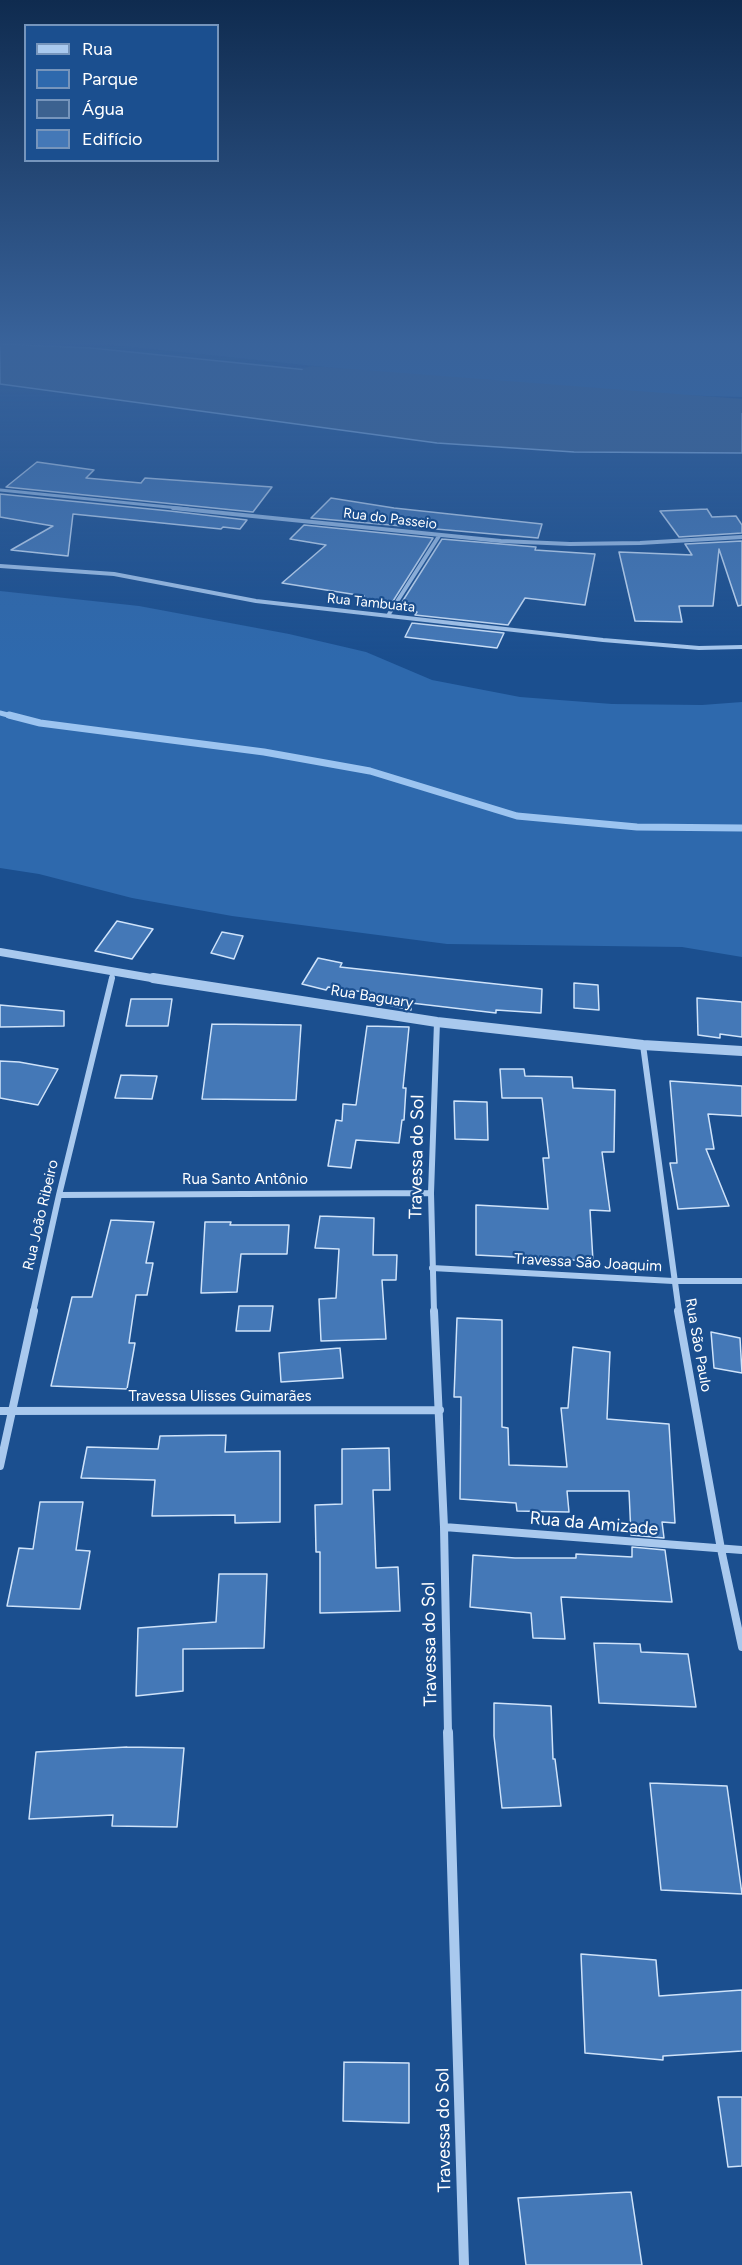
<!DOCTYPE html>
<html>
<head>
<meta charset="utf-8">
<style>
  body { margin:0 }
  #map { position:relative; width:742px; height:2265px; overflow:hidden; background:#1b4f8f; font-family:Figtree,sans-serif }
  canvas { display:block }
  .legend { position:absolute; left:24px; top:24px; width:195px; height:138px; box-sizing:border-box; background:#1b4f8f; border:2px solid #7695bc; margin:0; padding:8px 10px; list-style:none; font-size:18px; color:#fff }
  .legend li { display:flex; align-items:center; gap:12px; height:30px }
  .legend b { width:30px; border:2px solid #7695bc }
</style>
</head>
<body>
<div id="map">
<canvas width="742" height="2265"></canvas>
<ul class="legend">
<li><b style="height:8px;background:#a9c9ee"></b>Rua</li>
<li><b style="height:16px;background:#2e69ad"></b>Parque</li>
<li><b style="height:16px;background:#3c6290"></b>Água</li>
<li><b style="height:16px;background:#4478b7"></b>Edifício</li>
</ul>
</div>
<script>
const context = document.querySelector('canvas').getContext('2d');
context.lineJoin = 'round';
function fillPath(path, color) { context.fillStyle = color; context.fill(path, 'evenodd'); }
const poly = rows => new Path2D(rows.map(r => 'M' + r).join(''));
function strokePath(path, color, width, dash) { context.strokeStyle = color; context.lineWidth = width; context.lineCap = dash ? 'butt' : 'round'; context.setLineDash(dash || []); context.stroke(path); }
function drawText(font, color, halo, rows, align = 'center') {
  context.font = font + ' Figtree,sans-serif'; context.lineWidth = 4.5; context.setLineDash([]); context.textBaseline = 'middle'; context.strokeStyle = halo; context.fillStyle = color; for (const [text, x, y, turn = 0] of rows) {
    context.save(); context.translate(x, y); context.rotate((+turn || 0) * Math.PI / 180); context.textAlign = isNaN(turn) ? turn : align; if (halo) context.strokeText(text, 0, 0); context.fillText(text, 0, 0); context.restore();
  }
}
const green = poly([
  [104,344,742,344,742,397,564,392],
  [0,591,139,606,289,634,366,652,432,680,520,697,612,704,702,705,742,702,742,957,682,947,447,944,232,916,132,898,39,874,0,868]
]);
const water = poly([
  [0,344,91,348,613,401,742,411,742,453,574,452,437,443,0,384,0,344]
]);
const streamFar1 = poly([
  [0,713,15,717]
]);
const stream = poly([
  [9,715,40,723,264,752,370,771,517,816,637,827,742,828]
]);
const river = poly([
  [312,366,742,399,742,413,304,378,300,373,304,368,312,366]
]);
const building = poly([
  [37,462,94,470,86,478,141,483,145,478,272,487,253,512,6,487,37,462],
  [0,494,170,511,247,520,240,529,223,527,221,529,73,514,68,556,11,550,53,526,0,517,0,494],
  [331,498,394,508,542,524,538,538,311,518,331,498],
  [707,509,712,517,736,516,742,525,742,533,679,537,660,511,707,509],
  [304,525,433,538,388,609,359,605,364,596,282,583,326,545,290,539,304,525],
  [442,539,536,547,535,550,595,554,585,605,525,598,508,625,415,615,417,612,397,610,442,539],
  [742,541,742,605,738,606,719,549,713,606,679,606,682,622,635,621,619,552,692,555,685,544,742,541],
  [412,623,504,633,497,648,405,637,412,623],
  [117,921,153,929,132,959,95,951,117,921],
  [222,932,243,936,234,959,211,953,222,932],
  [318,958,342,963,340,967,542,989,541,1013,496,1010,496,1013,411,1003,411,1010,370,1001,371,993,328,987,326,990,302,984,318,958],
  [574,983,598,985,599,1010,574,1008,574,983],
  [697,998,742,1002,742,1037,720,1034,720,1038,698,1035,697,998],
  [131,999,172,999,168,1026,126,1026,131,999],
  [0,1005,64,1011,64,1026,0,1027,0,1005],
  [212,1024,301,1025,296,1100,202,1099,212,1024],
  [367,1026,409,1027,403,1088,406,1088,404,1120,402,1120,399,1143,356,1140,351,1168,328,1166,336,1120,342,1121,343,1104,356,1105,367,1026],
  [0,1061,19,1062,58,1069,38,1105,0,1098,0,1061],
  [500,1069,524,1069,525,1076,572,1077,573,1088,615,1090,614,1152,602,1152,610,1211,590,1210,593,1261,476,1255,476,1205,548,1209,543,1158,549,1158,542,1098,502,1098,500,1069],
  [121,1075,157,1076,152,1099,115,1098,121,1075],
  [670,1081,742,1086,742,1116,708,1114,714,1149,706,1149,729,1206,678,1209,670,1163,677,1163,670,1081],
  [454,1101,487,1102,488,1140,455,1139,454,1101],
  [320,1216,374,1218,373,1255,397,1255,396,1280,382,1280,386,1339,321,1341,319,1299,336,1298,339,1249,315,1248,320,1216],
  [111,1220,154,1222,146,1263,153,1263,147,1295,136,1295,129,1343,135,1343,127,1389,51,1386,72,1297,92,1297,111,1220],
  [205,1222,231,1222,230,1225,289,1225,287,1254,241,1254,237,1292,201,1293,205,1222],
  [239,1306,273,1306,270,1331,236,1331,239,1306],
  [457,1318,502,1320,502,1427,508,1428,509,1465,567,1467,561,1408,568,1408,573,1347,610,1352,607,1419,669,1424,675,1523,662,1522,664,1538,631,1535,629,1491,567,1491,569,1512,517,1511,516,1503,460,1499,461,1397,454,1397,457,1318],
  [711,1332,740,1338,742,1373,714,1368,711,1332],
  [340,1348,343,1378,281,1382,279,1353,340,1348],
  [226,1435,225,1452,280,1451,280,1522,235,1523,235,1515,152,1516,155,1480,81,1478,87,1447,158,1449,160,1436,226,1435],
  [389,1448,390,1490,373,1490,376,1568,398,1567,400,1611,320,1613,320,1552,316,1552,315,1505,342,1504,342,1449,389,1448],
  [40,1502,83,1502,76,1550,90,1551,80,1609,7,1606,19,1548,33,1549,40,1502],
  [632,1547,665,1550,672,1602,561,1597,565,1639,533,1638,531,1613,470,1607,473,1555,515,1558,576,1558,576,1554,632,1557,632,1547],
  [219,1574,267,1574,264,1648,183,1649,183,1691,136,1696,138,1628,216,1622,219,1574],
  [594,1643,640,1644,641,1652,688,1654,696,1707,599,1703,594,1643],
  [494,1703,551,1706,553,1759,555,1759,561,1806,502,1808,494,1736,494,1703],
  [127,1747,184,1748,177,1827,112,1826,113,1815,29,1819,36,1752,127,1747],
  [650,1783,727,1786,742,1894,661,1890,650,1783],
  [581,1954,656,1960,659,1996,742,1990,742,2051,663,2056,663,2060,585,2053,581,1954],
  [344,2062,409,2063,409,2123,343,2121,344,2062],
  [718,2097,742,2097,742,2166,728,2167,718,2097],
  [631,2192,642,2265,526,2265,518,2198,631,2192]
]);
const minorFar5 = poly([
  [0,490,188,509]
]);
const minorFar4 = poly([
  [173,508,501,541,570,544,640,543,742,537],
  [0,566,114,574,256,601,603,640,699,648,742,647],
  [389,614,439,536]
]);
const minorFar3 = poly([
  [111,980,113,972]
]);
const minorFar2 = poly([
  [643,1045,679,1312],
  [59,1195,431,1193],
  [432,1268,673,1281,742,1281],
  [33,1312,59,1195,112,978],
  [434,1312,431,1193,437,1022]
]);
const minorFar1 = poly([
  [434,1311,444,1527,448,1733],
  [678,1311,721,1549,742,1647],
  [0,1411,440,1410],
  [0,1466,34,1311],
  [444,1527,742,1550]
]);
const minor = poly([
  [448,1732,464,2265]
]);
const tertiaryFar1 = poly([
  [0,952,163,980]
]);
const tertiary = poly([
  [153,978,437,1022,643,1045,742,1051]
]);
const farStreetnames = [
  ["Rua do Passeio",390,519,7],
  ["Rua Tambuata",371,603,6]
];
const streetNames = [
  ["Rua Baguary",372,997,9],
  ["Rua Santo Antônio",245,1180],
  ["Rua João Ribeiro",41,1215,-77],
  ["Travessa São Joaquim",588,1263,3],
  ["Rua São Paulo",698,1345,80],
  ["Travessa Ulisses Guimarães",220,1397]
];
const nearStreetnames = [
  ["Travessa do Sol",417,1157,-89],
  ["Rua da Amizade",594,1524,5],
  ["Travessa do Sol",430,1644,-91],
  ["Travessa do Sol",444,2130,-91]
];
fillPath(green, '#2e69ad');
fillPath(water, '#3c6290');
strokePath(water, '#9cc4f0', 1.5);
strokePath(streamFar1, '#9cc4f0', 5);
strokePath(stream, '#9cc4f0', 7);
fillPath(river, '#3c6290');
fillPath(building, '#4478b7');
strokePath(building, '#cfe3fa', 1.5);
strokePath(minorFar5, '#a9c9ee', 3);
strokePath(minorFar4, '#a9c9ee', 4);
strokePath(minorFar3, '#a9c9ee', 4.5);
strokePath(minorFar2, '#a9c9ee', 6);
strokePath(minorFar1, '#a9c9ee', 8);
strokePath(minor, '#a9c9ee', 10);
strokePath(tertiaryFar1, '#a9c9ee', 8);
strokePath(tertiary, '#a9c9ee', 10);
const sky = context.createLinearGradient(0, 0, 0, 661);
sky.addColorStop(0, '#0f2b4f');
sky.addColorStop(0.52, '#39639b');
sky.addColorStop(1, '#39639b00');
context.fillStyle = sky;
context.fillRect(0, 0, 742, 661);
drawText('14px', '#fff', '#1b4f8f', farStreetnames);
drawText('15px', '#fff', '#1b4f8f', streetNames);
drawText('18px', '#fff', '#1b4f8f', nearStreetnames);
</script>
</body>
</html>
